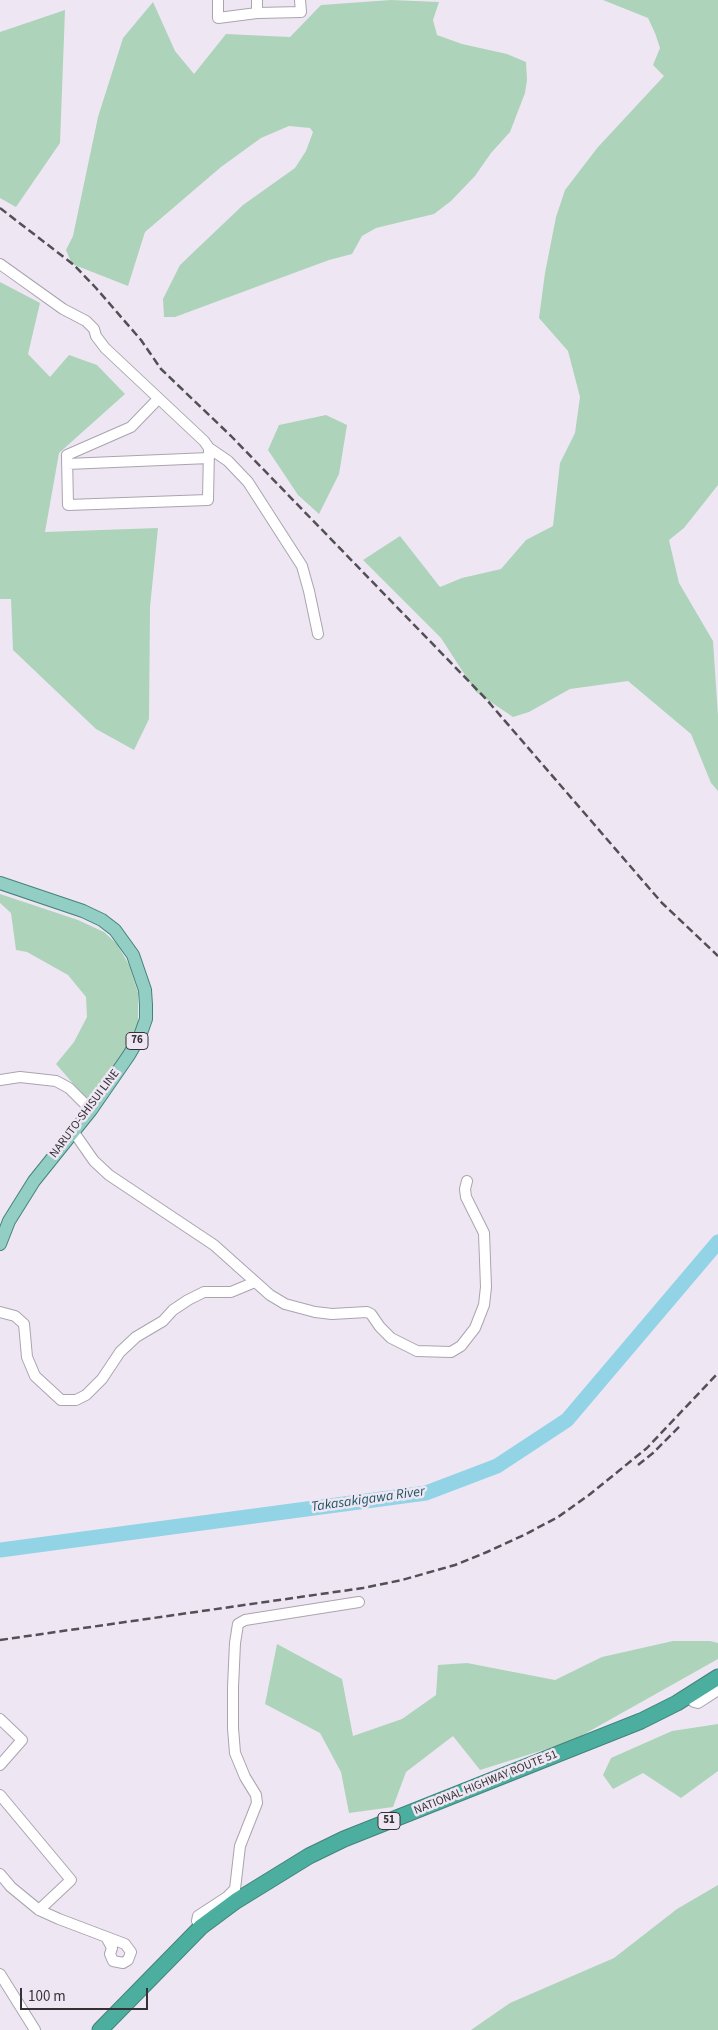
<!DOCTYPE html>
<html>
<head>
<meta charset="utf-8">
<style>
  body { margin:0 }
  #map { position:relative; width:718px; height:2030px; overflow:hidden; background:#eee7f3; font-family:"Source Sans 3",sans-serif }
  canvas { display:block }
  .scale { position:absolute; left:20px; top:1988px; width:128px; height:22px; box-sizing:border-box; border:2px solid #353237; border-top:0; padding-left:6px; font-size:15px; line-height:18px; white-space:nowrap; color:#353237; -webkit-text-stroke:4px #eee7f3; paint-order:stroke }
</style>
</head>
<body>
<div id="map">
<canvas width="718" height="2030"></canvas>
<div class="scale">100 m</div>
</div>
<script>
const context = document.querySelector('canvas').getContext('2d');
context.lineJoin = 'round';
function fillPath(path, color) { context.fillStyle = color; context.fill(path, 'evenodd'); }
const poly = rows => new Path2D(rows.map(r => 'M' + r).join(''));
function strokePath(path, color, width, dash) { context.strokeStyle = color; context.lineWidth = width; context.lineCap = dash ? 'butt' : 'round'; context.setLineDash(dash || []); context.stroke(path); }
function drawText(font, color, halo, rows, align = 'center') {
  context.font = font + ' "Source Sans 3",sans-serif'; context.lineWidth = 5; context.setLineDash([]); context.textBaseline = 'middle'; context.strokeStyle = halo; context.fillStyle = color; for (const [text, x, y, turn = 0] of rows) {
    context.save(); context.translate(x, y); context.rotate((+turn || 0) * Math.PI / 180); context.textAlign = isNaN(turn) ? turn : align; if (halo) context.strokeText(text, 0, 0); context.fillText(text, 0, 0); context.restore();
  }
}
const green = poly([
  [391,0,439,2,433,20,437,35,462,44,507,54,526,62,527,80,525,93,510,132,491,153,475,176,451,201,434,214,376,228,362,236,352,254,329,260,175,317,164,317,163,299,180,265,243,205,295,168,306,151,313,132,310,128,289,126,261,138,221,167,145,232,128,286,72,264,66,250,73,236,98,117,123,38,153,2,175,51,194,74,226,34,290,37,321,5],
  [603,0,718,0,718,485,684,528,669,540,679,583,713,641,718,716,718,791,711,783,691,734,628,681,570,689,529,712,513,717,476,692,441,638,363,560,400,536,440,587,462,578,501,569,526,540,553,526,560,463,575,433,580,397,568,351,539,318,545,273,556,217,565,190,598,147,664,76,653,65,660,48,655,33,648,18],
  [65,10,60,143,16,207,0,198,0,32],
  [0,282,40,303,28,354,50,377,69,355,97,365,125,394,59,453,45,532,158,528,150,607,149,719,134,750,96,729,13,650,11,599,0,599],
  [326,415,347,425,339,474,319,514,298,495,268,450,279,425],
  [0,894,78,920,104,932,117,944,129,965,138,993,138,1025,133,1039,91,1104,56,1064,74,1042,87,1017,86,997,68,975,27,952,16,950,11,913,0,903],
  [673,1641,710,1641,718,1643,718,1659,572,1741,480,1770,453,1736,406,1772,393,1807,349,1813,341,1772,320,1733,265,1704,277,1644,342,1679,353,1736,402,1719,436,1695,438,1665,467,1663,555,1680,602,1657],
  [718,1724,718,1771,681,1798,643,1773,613,1789,603,1775,611,1758,672,1731],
  [718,1885,718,2030,471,2030,510,2003,614,1958,677,1909]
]);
const river = poly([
  [0,1550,426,1493,497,1466,567,1420,718,1242]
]);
const minor = poly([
  [218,0,218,18,257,13,301,12,300,0],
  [257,0,257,13],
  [0,264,63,309,86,321,94,329,96,336,105,348,204,441,209,448,228,461,248,482,302,566,309,591,318,634],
  [158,399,131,427,67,455,68,505,208,500,209,448],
  [67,464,209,458],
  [0,1080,20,1077,56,1081,69,1088,91,1110],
  [73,1131,94,1161,109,1175,214,1245,270,1295,285,1304,315,1312,332,1314,367,1312,371,1314,380,1327,391,1338,417,1351,451,1352,461,1346,475,1328,484,1305,486,1287,484,1233,466,1197,465,1189,467,1181],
  [0,1312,15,1316,24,1324,27,1357,35,1376,61,1400,76,1400,86,1395,102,1379,120,1352,136,1337,163,1321,173,1310,188,1300,204,1292,231,1292,255,1282],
  [688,1696,694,1702,698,1703,718,1690],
  [0,1719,22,1740,0,1765],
  [0,1795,71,1880,39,1910],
  [0,1874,11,1887,39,1910,59,1919,125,1944,131,1952,128,1960,123,1963,113,1961,110,1954,112,1948,110,1944,106,1937],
  [201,1927,197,1921,198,1916,227,1897,235,1889,240,1846,257,1803,256,1795,245,1777,235,1753,233,1728,233,1687,235,1643,238,1624,245,1620,359,1602],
  [0,1974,35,2030]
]);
const major = poly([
  [0,883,83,911,102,920,115,930,133,955,145,990,146,1005,146,1019,140,1036,129,1055,91,1110,34,1181,9,1221,0,1244]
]);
const highway = poly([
  [100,2030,201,1927,236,1901,309,1856,344,1839,641,1721,677,1703,718,1677]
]);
const rail = poly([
  [0,208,74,265,96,288,141,340,161,369,231,436,486,699,662,903,718,956],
  [638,1465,653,1453,680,1426],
  [0,1640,363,1588,402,1580,455,1565,487,1552,524,1535,558,1517,589,1495,647,1448,718,1373]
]);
const shields = [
  [137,1041,22],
  [389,1821,22]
];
const shieldNames = [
  ["76",137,1041],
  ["51",389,1821]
];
const streetNames = [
  ["NARUTO-SHISUI LINE",85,1114,-53],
  ["NATIONAL HIGHWAY ROUTE 51",486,1783,-22]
];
const waterNames = [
  ["Takasakigawa River",368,1500,-8]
];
fillPath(green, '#add3ba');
strokePath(river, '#92d3e6', 15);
strokePath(minor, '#aaa4af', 12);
strokePath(major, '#43837b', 14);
strokePath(highway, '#43837b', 17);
strokePath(minor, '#fff', 10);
strokePath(major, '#93cec5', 12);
strokePath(highway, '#4bae9f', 15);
strokePath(rail, '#524f55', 2.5, [8, 4]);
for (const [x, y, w] of shields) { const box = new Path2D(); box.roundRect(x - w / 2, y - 8.5, w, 17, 4); context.fillStyle = '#eee7f3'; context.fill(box); strokePath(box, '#353237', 1); }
drawText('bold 11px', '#353237', null, shieldNames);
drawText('12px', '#353237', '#eee7f3', streetNames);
drawText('italic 14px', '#1d5361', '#eee7f3', waterNames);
</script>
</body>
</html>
